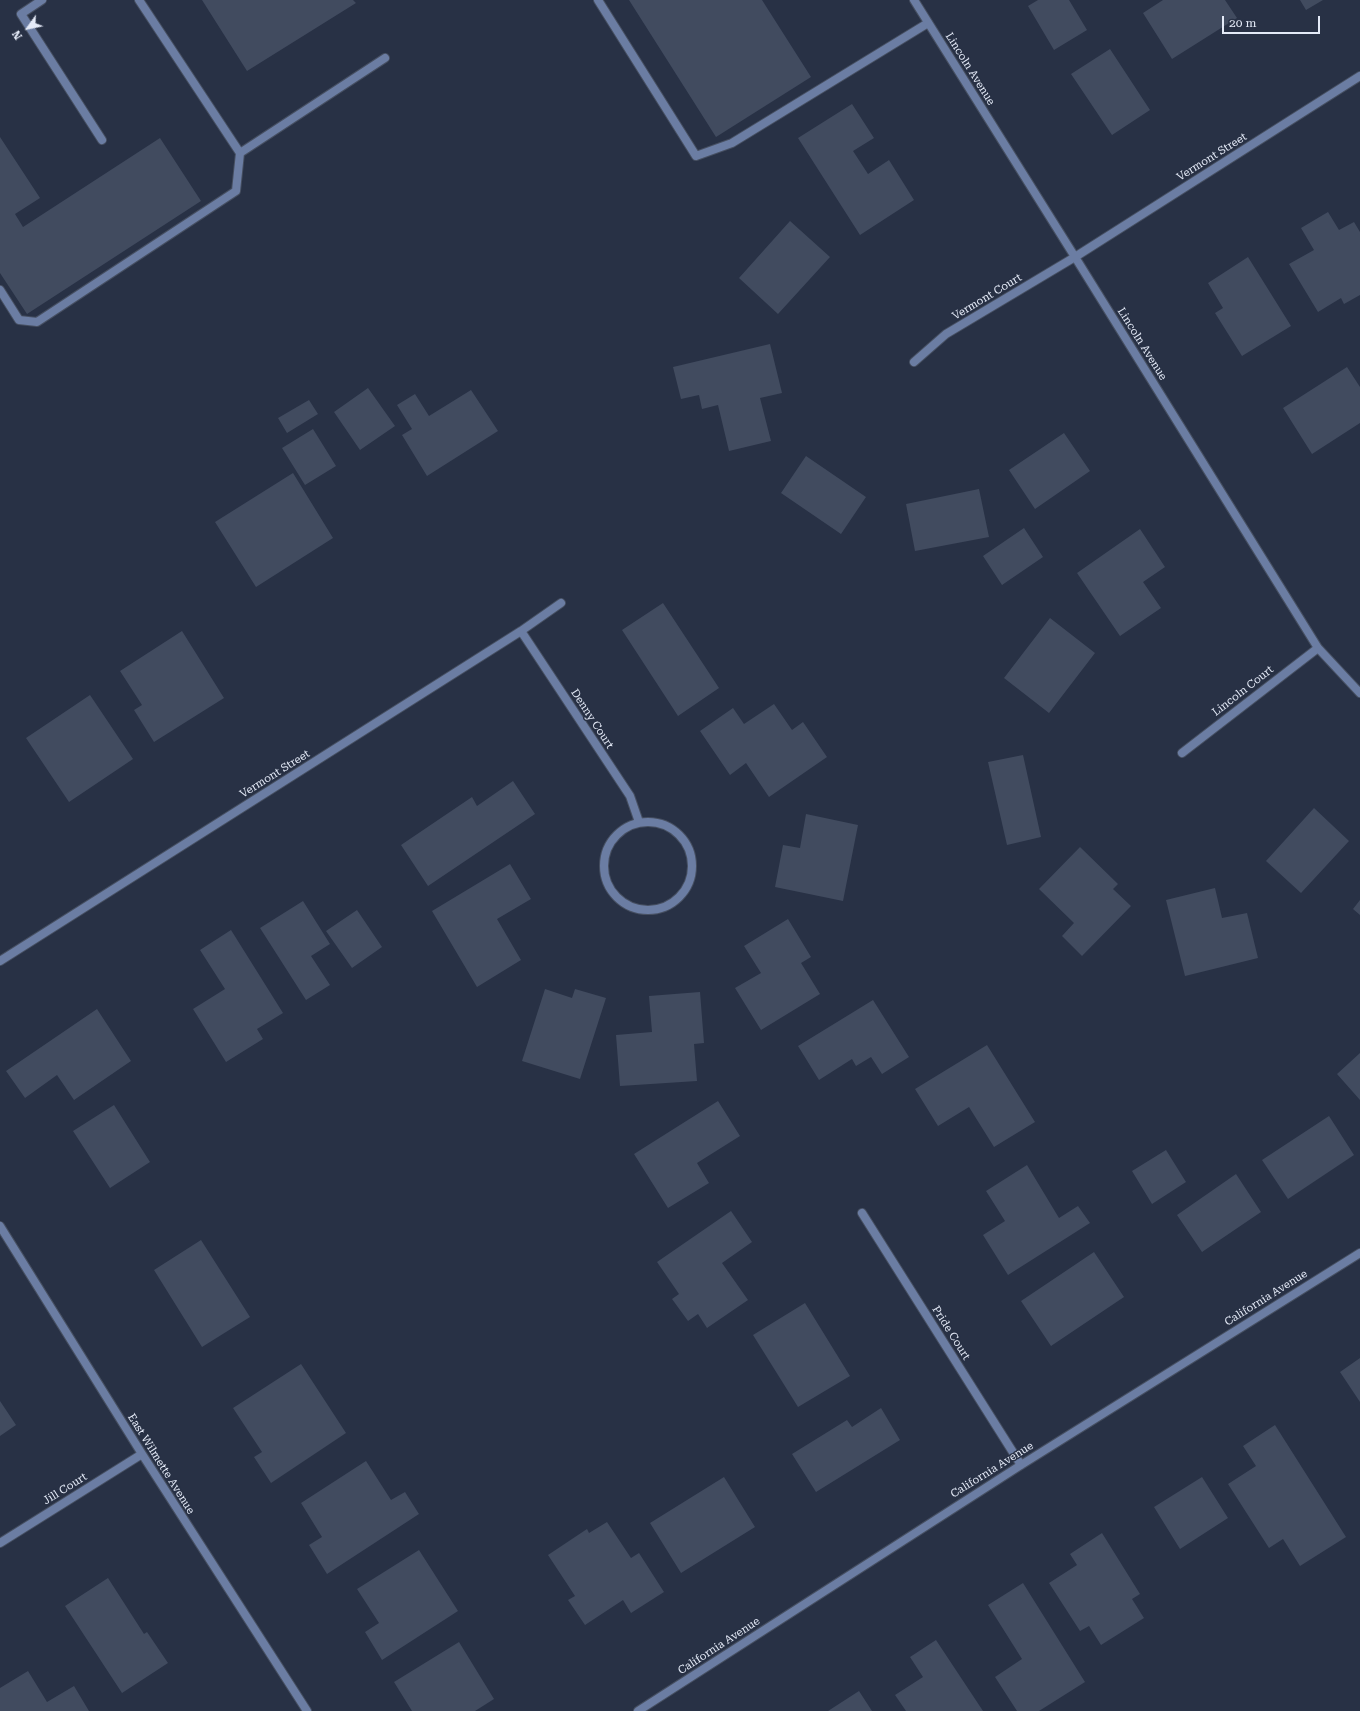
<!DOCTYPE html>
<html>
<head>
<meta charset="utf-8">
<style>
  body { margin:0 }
  #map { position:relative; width:1360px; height:1711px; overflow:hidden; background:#283145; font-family:"Roboto Serif",serif }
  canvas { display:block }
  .north { position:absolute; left:8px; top:8px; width:40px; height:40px; -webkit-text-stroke:3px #283145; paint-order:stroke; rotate:237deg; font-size:11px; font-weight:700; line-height:16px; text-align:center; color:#e4eaf7 }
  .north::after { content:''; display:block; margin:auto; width:14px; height:18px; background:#e4eaf7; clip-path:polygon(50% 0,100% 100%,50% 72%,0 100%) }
  .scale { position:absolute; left:1222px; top:16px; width:98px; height:18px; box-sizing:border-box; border:2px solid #e4eaf7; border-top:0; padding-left:5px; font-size:12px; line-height:14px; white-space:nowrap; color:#e4eaf7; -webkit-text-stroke:3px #283145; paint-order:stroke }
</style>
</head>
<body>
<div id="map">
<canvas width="1360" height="1711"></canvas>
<div class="north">N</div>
<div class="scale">20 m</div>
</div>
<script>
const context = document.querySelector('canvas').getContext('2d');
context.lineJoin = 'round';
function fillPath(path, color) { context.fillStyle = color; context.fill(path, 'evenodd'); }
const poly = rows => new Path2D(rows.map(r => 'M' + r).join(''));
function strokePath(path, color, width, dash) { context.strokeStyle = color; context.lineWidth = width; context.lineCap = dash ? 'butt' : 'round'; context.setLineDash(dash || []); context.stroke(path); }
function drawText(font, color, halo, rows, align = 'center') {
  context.font = font + ' "Roboto Serif",serif'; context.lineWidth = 3; context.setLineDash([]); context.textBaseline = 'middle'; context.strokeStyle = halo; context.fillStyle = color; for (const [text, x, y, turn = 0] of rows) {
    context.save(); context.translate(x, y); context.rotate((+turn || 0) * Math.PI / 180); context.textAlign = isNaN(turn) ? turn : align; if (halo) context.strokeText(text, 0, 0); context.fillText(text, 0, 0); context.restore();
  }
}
const building = poly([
  [202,0,353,0,356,3,247,71],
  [629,0,762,0,811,77,716,137],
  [1038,0,1069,0,1087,30,1054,50,1028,6],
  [1163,0,1225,0,1237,18,1172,59,1143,13],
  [1300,0,1323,0,1306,10],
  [1110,49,1150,110,1112,135,1071,74],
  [852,104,874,138,853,151,868,174,889,160,914,200,860,235,798,138],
  [0,137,40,198,15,214,23,227,160,138,201,201,27,314,0,273],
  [1328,212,1339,230,1354,222,1360,232,1360,295,1344,304,1341,298,1318,312,1289,264,1314,250,1301,228],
  [790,221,830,257,778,314,739,278],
  [1248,257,1291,326,1242,356,1215,313,1223,308,1208,283],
  [770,344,782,393,760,398,771,441,729,451,718,405,702,409,699,395,681,399,673,367],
  [1347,367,1360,387,1360,423,1312,454,1283,408],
  [368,388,395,426,360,450,334,412],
  [471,390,498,431,427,476,402,435,412,429,397,405,415,394,429,416],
  [309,400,318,414,287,433,278,418],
  [313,429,336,466,305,485,282,448],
  [1064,433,1090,471,1035,509,1009,470],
  [806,456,866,497,841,534,781,493],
  [293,473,333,538,256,587,215,522],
  [979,489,989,537,915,551,906,504],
  [1024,528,1043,557,1002,585,983,556],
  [1140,529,1165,567,1143,582,1161,608,1120,636,1077,573],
  [663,603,719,688,678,716,622,630],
  [1050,618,1095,653,1049,713,1004,678],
  [182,631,224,698,154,742,134,710,142,705,120,671],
  [90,695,133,759,69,802,26,738],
  [774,704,792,730,803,722,827,757,769,797,746,763,730,775,700,731,733,708,744,724],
  [1023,755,1041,837,1007,845,988,762],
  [513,781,535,814,428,886,401,845,472,797,477,806],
  [1314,808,1349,841,1301,893,1266,861],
  [806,814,858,825,843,901,775,887,783,845,800,848],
  [1080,847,1118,884,1113,889,1131,906,1082,956,1062,936,1074,923,1039,889],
  [510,864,531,899,497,919,521,960,477,987,432,911],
  [1215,888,1222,918,1247,913,1258,958,1185,976,1166,900],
  [1360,900,1360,915,1353,909],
  [303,901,330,944,311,956,330,985,306,1000,260,928],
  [357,910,382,947,352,968,326,931],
  [788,919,811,957,801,963,820,994,761,1030,735,988,761,973,744,946],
  [231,930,283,1013,257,1029,263,1039,226,1062,193,1009,225,989,200,950],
  [545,989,572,998,575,989,606,998,580,1079,522,1061],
  [700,992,704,1043,694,1044,697,1081,620,1086,616,1035,652,1032,649,996],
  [873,1000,909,1057,882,1074,871,1057,856,1066,852,1059,819,1080,798,1046],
  [97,1009,131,1061,74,1100,57,1075,25,1098,6,1071],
  [987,1045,1035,1122,994,1147,969,1107,938,1126,915,1089],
  [1360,1053,1360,1100,1337,1074],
  [718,1101,740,1136,697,1163,709,1183,668,1208,634,1154],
  [114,1105,150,1162,110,1188,73,1131],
  [1329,1116,1354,1155,1288,1199,1262,1160],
  [1166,1150,1186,1182,1152,1204,1132,1171],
  [1027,1165,1059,1218,1078,1206,1090,1223,1008,1275,983,1235,1005,1221,986,1191],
  [1236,1174,1261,1212,1202,1252,1177,1215],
  [731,1211,752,1242,722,1263,748,1300,707,1328,698,1314,688,1321,672,1299,679,1294,657,1262],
  [201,1240,250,1317,202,1347,154,1270],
  [1094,1252,1124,1297,1051,1346,1021,1301],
  [805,1303,850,1376,798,1407,753,1335],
  [1360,1358,1360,1402,1340,1372],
  [301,1364,346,1433,271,1483,254,1457,262,1452,233,1408],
  [0,1401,16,1425,0,1436],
  [881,1408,900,1440,816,1492,792,1454,847,1420,852,1427],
  [1275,1425,1346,1537,1300,1566,1283,1539,1269,1548,1228,1484,1256,1466,1243,1446],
  [366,1461,391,1500,405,1492,419,1514,327,1574,309,1545,322,1537,301,1503],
  [724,1477,755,1527,681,1573,650,1523],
  [1202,1477,1228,1518,1180,1549,1154,1507],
  [607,1522,631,1558,639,1553,664,1592,631,1613,623,1600,585,1625,568,1600,575,1596,548,1555,587,1529,589,1533],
  [1102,1533,1140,1594,1132,1599,1144,1618,1101,1645,1089,1626,1080,1631,1049,1583,1077,1565,1070,1554],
  [419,1550,458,1611,382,1660,365,1632,379,1623,357,1589],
  [108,1578,144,1634,147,1632,168,1663,122,1693,65,1606],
  [1023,1583,1085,1682,1039,1711,1017,1711,995,1677,1022,1659,988,1605],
  [936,1640,983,1711,906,1711,895,1695,923,1677,910,1657],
  [459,1642,494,1699,475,1711,412,1711,394,1682],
  [28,1671,47,1702,74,1686,89,1711,0,1711,0,1688],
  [859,1691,872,1711,828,1711]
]);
const lane = poly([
  [42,0,21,14,102,140],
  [139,0,240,153,385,58],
  [598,0,696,156,732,143,928,23],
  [0,290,19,320,37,322,236,191,240,153]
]);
const street = poly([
  [914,0,1075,257,1318,648,1360,693],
  [914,362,946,334,1075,257,1360,76],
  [521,631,630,796,639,822],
  [1182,753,1318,648],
  '604 866a44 44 0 1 1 88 0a44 44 0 1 1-88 0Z',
  [0,961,521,631,561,603],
  [862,1213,1021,1465],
  [0,1226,142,1454,307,1711],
  [0,1543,142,1454],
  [638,1711,1021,1465,1360,1253]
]);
const streetNames = [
  ["Lincoln Avenue",970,69,58],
  ["Vermont Street",1212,157,-32],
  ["Vermont Court",987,297,-31],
  ["Lincoln Avenue",1142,344,58],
  ["Lincoln Court",1243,691,-38],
  ["Denny Court",592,719,57],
  ["Vermont Street",275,774,-32],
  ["California Avenue",1266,1298,-32],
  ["Pride Court",951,1333,58],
  ["East Wilmette Avenue",161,1464,58],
  ["California Avenue",992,1470,-32],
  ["Jill Court",65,1489,-32],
  ["California Avenue",719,1646,-33]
];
fillPath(building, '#414b5f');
strokePath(lane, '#464f61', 10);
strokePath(street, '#464f61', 10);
strokePath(lane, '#6b7da3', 8);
strokePath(street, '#6b7da3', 8);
drawText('11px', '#e4eaf7', '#283145', streetNames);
</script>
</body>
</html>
